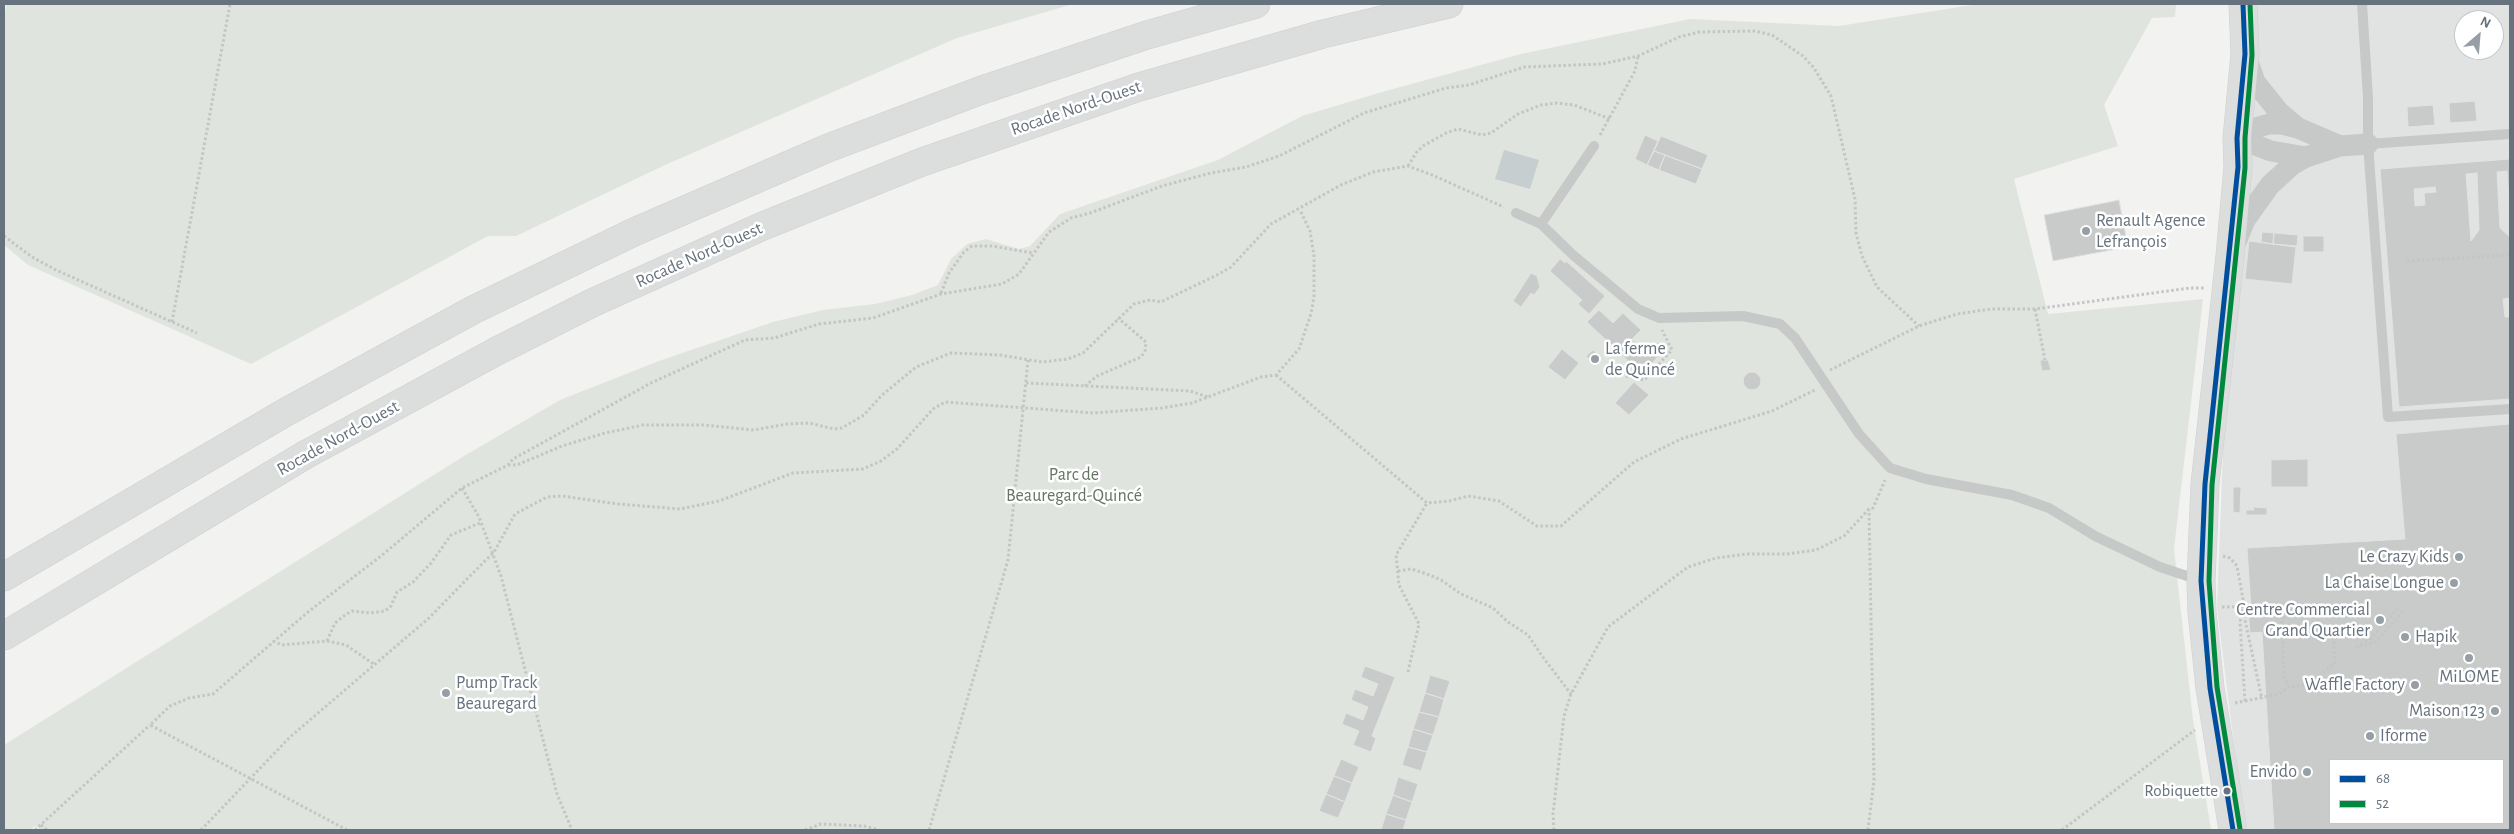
<!DOCTYPE html>
<html>
<head>
<meta charset="utf-8">
<style>
  body { margin:0 }
  #map { position:relative; width:2514px; height:834px; overflow:hidden; background:#f2f2f1; font-family:"Alegreya Sans",sans-serif }
  canvas { display:block }
  .frame { position:absolute; inset:0; border:5px solid #66727d; pointer-events:none }
  .legend { position:absolute; left:2329px; top:759px; width:175px; height:65px; box-sizing:border-box; background:#fff; border:1px solid #c2c7cb; margin:0; padding:6px 9px; list-style:none; font-size:15px; color:#66727d }
  .legend li { display:flex; align-items:center; gap:10px; height:25px }
  .legend b { width:25px; border:1px solid #c2c7cb }
  .north { position:absolute; left:2454px; top:10px; width:50px; height:50px; box-sizing:border-box; background:#fff; border:1px solid #c2c7cb; border-radius:50%; rotate:27deg; font-size:14px; font-weight:700; line-height:20px; text-align:center; color:#66727d }
  .north::after { content:''; display:block; margin:auto; width:18px; height:22px; background:#979fa6; clip-path:polygon(50% 0,100% 100%,50% 72%,0 100%) }
</style>
</head>
<body>
<div id="map">
<canvas width="2514" height="834"></canvas>
<div class="frame"></div>
<ul class="legend">
<li><b style="height:6px;background:#004f9e"></b>68</li>
<li><b style="height:6px;background:#00893e"></b>52</li>
</ul>
<div class="north">N</div>
</div>
<script>
const context = document.querySelector('canvas').getContext('2d');
context.lineJoin = 'round';
function fillPath(path, color) { context.fillStyle = color; context.fill(path, 'evenodd'); }
const poly = rows => new Path2D(rows.map(r => 'M' + r).join(''));
function strokePath(path, color, width, dash) { context.strokeStyle = color; context.lineWidth = width; context.lineCap = dash ? 'butt' : 'round'; context.setLineDash(dash || []); context.stroke(path); }
function drawText(font, color, halo, rows, align = 'center') {
  context.font = font + ' "Alegreya Sans",sans-serif'; context.lineWidth = 5; context.setLineDash([]); context.textBaseline = 'middle'; context.strokeStyle = halo; context.fillStyle = color; for (const [text, x, y, turn = 0] of rows) {
    context.save(); context.translate(x, y); context.rotate((+turn || 0) * Math.PI / 180); context.textAlign = isNaN(turn) ? turn : align; if (halo) context.strokeText(text, 0, 0); context.fillText(text, 0, 0); context.restore();
  }
}
const built = poly([
  [2253,4,2510,4,2510,830,2248,830,2237,769,2217,608,2224,427,2254,138],
  [2464,20,2494,20,2494,50,2464,50],
  [2330,760,2503,760,2503,823,2330,823]
]);
const green = poly([
  [6,4,1073,4,957,38,665,165,516,236,488,236,251,364,28,265,4,245,4,26],
  [1978,4,2176,4,2175,17,2152,18,2104,105,2118,146,2014,179,2048,314,2203,299,2174,549,2193,720,2211,830,41,830,35,826,30,830,4,830,4,745,464,456,560,400,659,361,773,322,823,310,875,304,912,295,938,285,951,259,967,244,986,239,1019,249,1030,246,1060,214,1218,160,1302,116,1382,92,1521,54,1690,19,1839,26]
]);
const water = poly([
  [1504,150,1539,160,1530,189,1495,179]
]);
const building = poly([
  [2475,101,2477,121,2450,123,2449,103,2475,101],
  [2433,105,2435,125,2408,127,2407,107,2433,105],
  [1645,135,1658,141,1647,165,1635,159,1645,135],
  [1661,136,1708,155,1702,169,1654,151,1661,136],
  [1654,151,1665,155,1659,170,1647,165,1654,151],
  [1665,155,1702,169,1696,184,1659,170,1665,155],
  [2510,159,2510,214,2507,171,2497,172,2500,228,2510,237,2510,298,2503,299,2505,317,2510,317,2510,399,2399,407,2380,169,2510,159],
  [2477,173,2479,230,2471,241,2466,174,2477,173],
  [2435,187,2436,192,2424,193,2425,205,2415,206,2414,189,2435,187],
  [2119,200,2128,247,2053,261,2044,215,2119,200],
  [2262,232,2274,233,2273,244,2261,242,2262,232],
  [2274,233,2298,235,2297,246,2273,244,2274,233],
  [2303,236,2324,236,2324,252,2303,252,2303,236],
  [2249,241,2296,247,2292,284,2245,279,2249,241],
  [1560,259,1565,263,1566,261,1605,296,1589,314,1578,304,1582,300,1550,271,1560,259],
  [1531,273,1537,276,1540,287,1534,295,1531,293,1521,307,1513,301,1531,273],
  [1599,310,1613,323,1623,313,1641,330,1632,339,1647,353,1658,342,1665,349,1642,374,1587,322,1599,310],
  [1562,349,1579,363,1565,380,1548,367,1562,349],
  [1593,350,1600,358,1594,364,1586,356,1593,350],
  [2040,360,2048,360,2051,370,2042,371,2040,360],
  '1743 381a9 9 0 1 1 18 0a9 9 0 1 1-18 0Z',
  [1634,382,1649,395,1629,415,1615,403,1634,382],
  [2510,424,2510,830,2274,830,2262,632,2250,633,2248,609,2251,608,2247,548,2405,539,2396,434,2510,424],
  [2330,760,2503,760,2503,823,2330,823,2330,760],
  [2308,459,2308,487,2271,487,2271,460,2308,459],
  [2233,487,2241,487,2240,513,2233,512,2233,487],
  [2253,507,2267,508,2267,515,2246,515,2246,510,2254,510,2253,507],
  [1365,666,1395,677,1372,736,1376,738,1371,752,1353,745,1359,731,1342,724,1346,713,1363,720,1368,707,1351,700,1355,689,1373,696,1378,684,1361,677,1365,666],
  [1430,675,1450,681,1444,699,1425,693,1430,675],
  [1425,693,1444,699,1439,717,1419,712,1425,693],
  [1419,712,1439,717,1433,735,1413,729,1419,712],
  [1413,729,1433,735,1427,752,1408,747,1413,729],
  [1408,747,1427,752,1421,771,1402,765,1408,747],
  [1341,759,1359,767,1352,783,1334,776,1341,759],
  [1334,776,1352,783,1345,802,1326,794,1334,776],
  [1398,777,1418,784,1412,802,1393,795,1398,777],
  [1326,794,1345,802,1338,818,1319,811,1326,794],
  [1393,795,1412,802,1406,820,1386,814,1393,795],
  [1386,814,1406,820,1403,830,1381,830,1386,814]
]);
const path = poly([
  [1600,135,1635,71,1638,56],
  [1408,166,1416,153,1423,146,1446,133,1458,129,1482,135,1491,133,1518,114,1541,105,1557,103,1574,105,1610,119],
  [4,236,32,257,56,270,197,333],
  [2407,261,2510,255],
  [941,293,949,273,964,252,972,246,992,246,1033,253],
  [2035,309,2045,360],
  [172,322,230,4],
  [1830,370,1919,326,1957,314,1991,309,2035,309,2190,288,2205,288],
  [1276,375,1427,503,1449,501,1468,496,1499,501,1537,526,1561,526,1634,462,1681,439,1772,411,1815,390],
  [1626,376,1644,380,1672,350,1662,330],
  [1026,383,1190,391,1208,397],
  [1085,386,1097,376,1141,357,1145,351,1146,342,1118,318],
  [508,465,517,465,562,446,605,433,643,425,703,425,754,430,787,424,809,423,834,429,842,428,864,415,881,396,916,367,951,353,1000,355,1042,362,1068,359,1083,353,1134,304,1150,300,1161,302,1219,274,1231,267,1271,224,1341,185,1373,172,1408,166,1432,175,1504,207],
  [462,488,479,517,501,576,557,794,572,830],
  [2223,556,2230,558,2237,566,2243,599,2242,606],
  [1398,571,1411,569,1427,574,1441,580,1461,594,1493,608,1508,622,1528,635,1542,656,1571,694],
  [2222,607,2263,606],
  [2398,608,2371,638,2357,647,2376,642,2402,612],
  [273,641,282,645,327,641,346,645,375,665],
  [327,641,335,623,345,615,352,611,370,613,385,611,391,606,397,592,413,582,431,563,451,535,480,523],
  [1408,672,1419,624,1399,585,1396,555,1427,503],
  [2245,701,2279,694,2289,687,2307,685,2335,663,2333,631,2311,616,2290,610,2282,620,2284,676,2289,687],
  [2235,703,2245,701,2240,623,2242,606,2262,699],
  [41,825,47,830],
  [35,830,150,725],
  [201,830,290,737,429,618,469,577,494,552,515,514,547,497,562,496,618,504,680,509,719,501,793,473,863,469,881,461,897,449,933,409,945,402,1093,413,1162,408,1192,403,1261,377,1276,375,1299,349,1311,314,1314,296,1314,256,1310,231,1300,210],
  [347,830,150,725,170,706,189,698,213,694,308,612,381,556,462,488,508,465,513,459,651,383,745,340,774,338,819,324,873,318,941,294,1002,284,1019,274,1049,232,1071,218,1090,213,1162,186,1211,173,1246,167,1279,156,1364,113,1446,88,1469,85,1524,67,1602,64,1638,56,1679,37,1699,32,1755,31,1772,35,1803,56,1814,68,1831,96,1855,199,1856,233,1862,256,1877,287,1919,326],
  [805,830,821,824,864,826,879,830],
  [929,830,1008,560,1028,360],
  [1554,830,1553,814,1564,716,1571,694,1608,627,1688,567,1716,558,1747,554,1787,554,1816,550,1844,536,1869,509,1873,508,1885,480],
  [1868,830,1874,780,1869,509],
  [2062,830,2195,730]
]);
const lane = poly([
  [2362,4,2368,98,2368,144,2388,417,2510,409],
  [2368,144,2510,134],
  [1516,213,1541,224,1573,255,1638,309,1659,318,1743,316,1780,324,1795,338,1859,434,1890,468,1926,479,2012,495,2049,508,2095,536,2160,567,2199,580],
  [1541,224,1594,146]
]);
const street = poly([
  [2246,56,2255,82,2279,112,2298,128,2340,146],
  [2237,138,2271,151,2306,157,2340,146,2368,144],
  [2237,138,2255,128,2269,124,2282,124,2298,128],
  [2236,242,2245,220,2270,185,2292,165,2306,157]
]);
const secondary = poly([
  [2233,830,2210,688,2202,612,2201,581,2205,484,2230,256,2238,167,2237,138,2245,54,2243,4]
]);
const highway = poly([
  [4,577,286,412,473,310,634,232,828,148,982,90,1147,35,1256,4],
  [4,636,305,455,497,351,592,303,763,226,922,162,1139,87,1323,34,1449,4]
]);
const bus1 = poly([
  [2233,830,2210,688,2201,581,2205,484,2238,167,2237,138,2245,54,2243,4]
]);
const bus2 = poly([
  [2240,829,2217,687,2209,581,2212,485,2245,168,2245,138,2252,55,2250,4]
]);
const markers = [
  [2086,231,5,"#979fa6"],
  [1595,359,5,"#979fa6"],
  [2459,557,5,"#979fa6"],
  [2454,583,5,"#979fa6"],
  [2380,620,5,"#979fa6"],
  [2405,637,5,"#979fa6"],
  [2469,658,5,"#979fa6"],
  [2415,685,5,"#979fa6"],
  [446,693,5,"#979fa6"],
  [2495,711,5,"#979fa6"],
  [2370,736,5,"#979fa6"],
  [2307,772,5,"#979fa6"],
  [2227,791,4.5,"#66727d"]
];
const busNames = [
  ["Robiquette",2218,791]
];
const streetNames = [
  ["Rocade Nord-Ouest",1076,108,-19],
  ["Rocade Nord-Ouest",699,255,-24],
  ["Rocade Nord-Ouest",338,438,-29]
];
const poiNames = [
  ["Renault Agence",2096,221,"left"],
  ["Lefrançois",2096,242,"left"],
  ["La ferme",1605,349,"left"],
  ["de Quincé",1605,370,"left"],
  ["Le Crazy Kids",2449,557],
  ["La Chaise Longue",2444,583],
  ["Centre Commercial",2370,610],
  ["Grand Quartier",2370,631],
  ["Hapik",2415,637,"left"],
  ["MiLOME",2469,677,"center"],
  ["Pump Track",456,683,"left"],
  ["Beauregard",456,704,"left"],
  ["Waffle Factory",2405,685],
  ["Maison 123",2485,711],
  ["Iforme",2380,736,"left"],
  ["Envido",2297,772]
];
const parkNames = [
  ["Parc de",1074,475],
  ["Beauregard-Quincé",1074,496]
];
fillPath(built, '#e1e2e2');
fillPath(green, '#e0e4df');
fillPath(water, '#c7ced0');
fillPath(building, '#c9caca');
strokePath(building, '#e2e2e1', 1);
strokePath(secondary, '#cfd0d0', 29);
strokePath(highway, '#cfcfcf', 29);
strokePath(path, '#c4c5c5', 3, [2.5, 2.5]);
strokePath(lane, '#c7c8c8', 10);
strokePath(street, '#c7c8c8', 21);
strokePath(secondary, '#dcdddd', 28);
strokePath(highway, '#dcdddd', 28);
strokePath(bus1, '#004f9e', 5);
strokePath(bus2, '#00893e', 5);
for (const [x, y, r, color] of markers) { const dot = new Path2D(); dot.arc(x, y, r, 0, 2 * Math.PI); context.fillStyle = color; context.fill(dot); strokePath(dot, '#fff', 2); }
drawText('17px', '#66727d', '#fff', busNames, 'right');
drawText('18px', '#66727d', '#fff', streetNames);
drawText('18px', '#66727d', '#fff', poiNames, 'right');
drawText('18px', '#667564', '#fff', parkNames);
</script>
</body>
</html>
